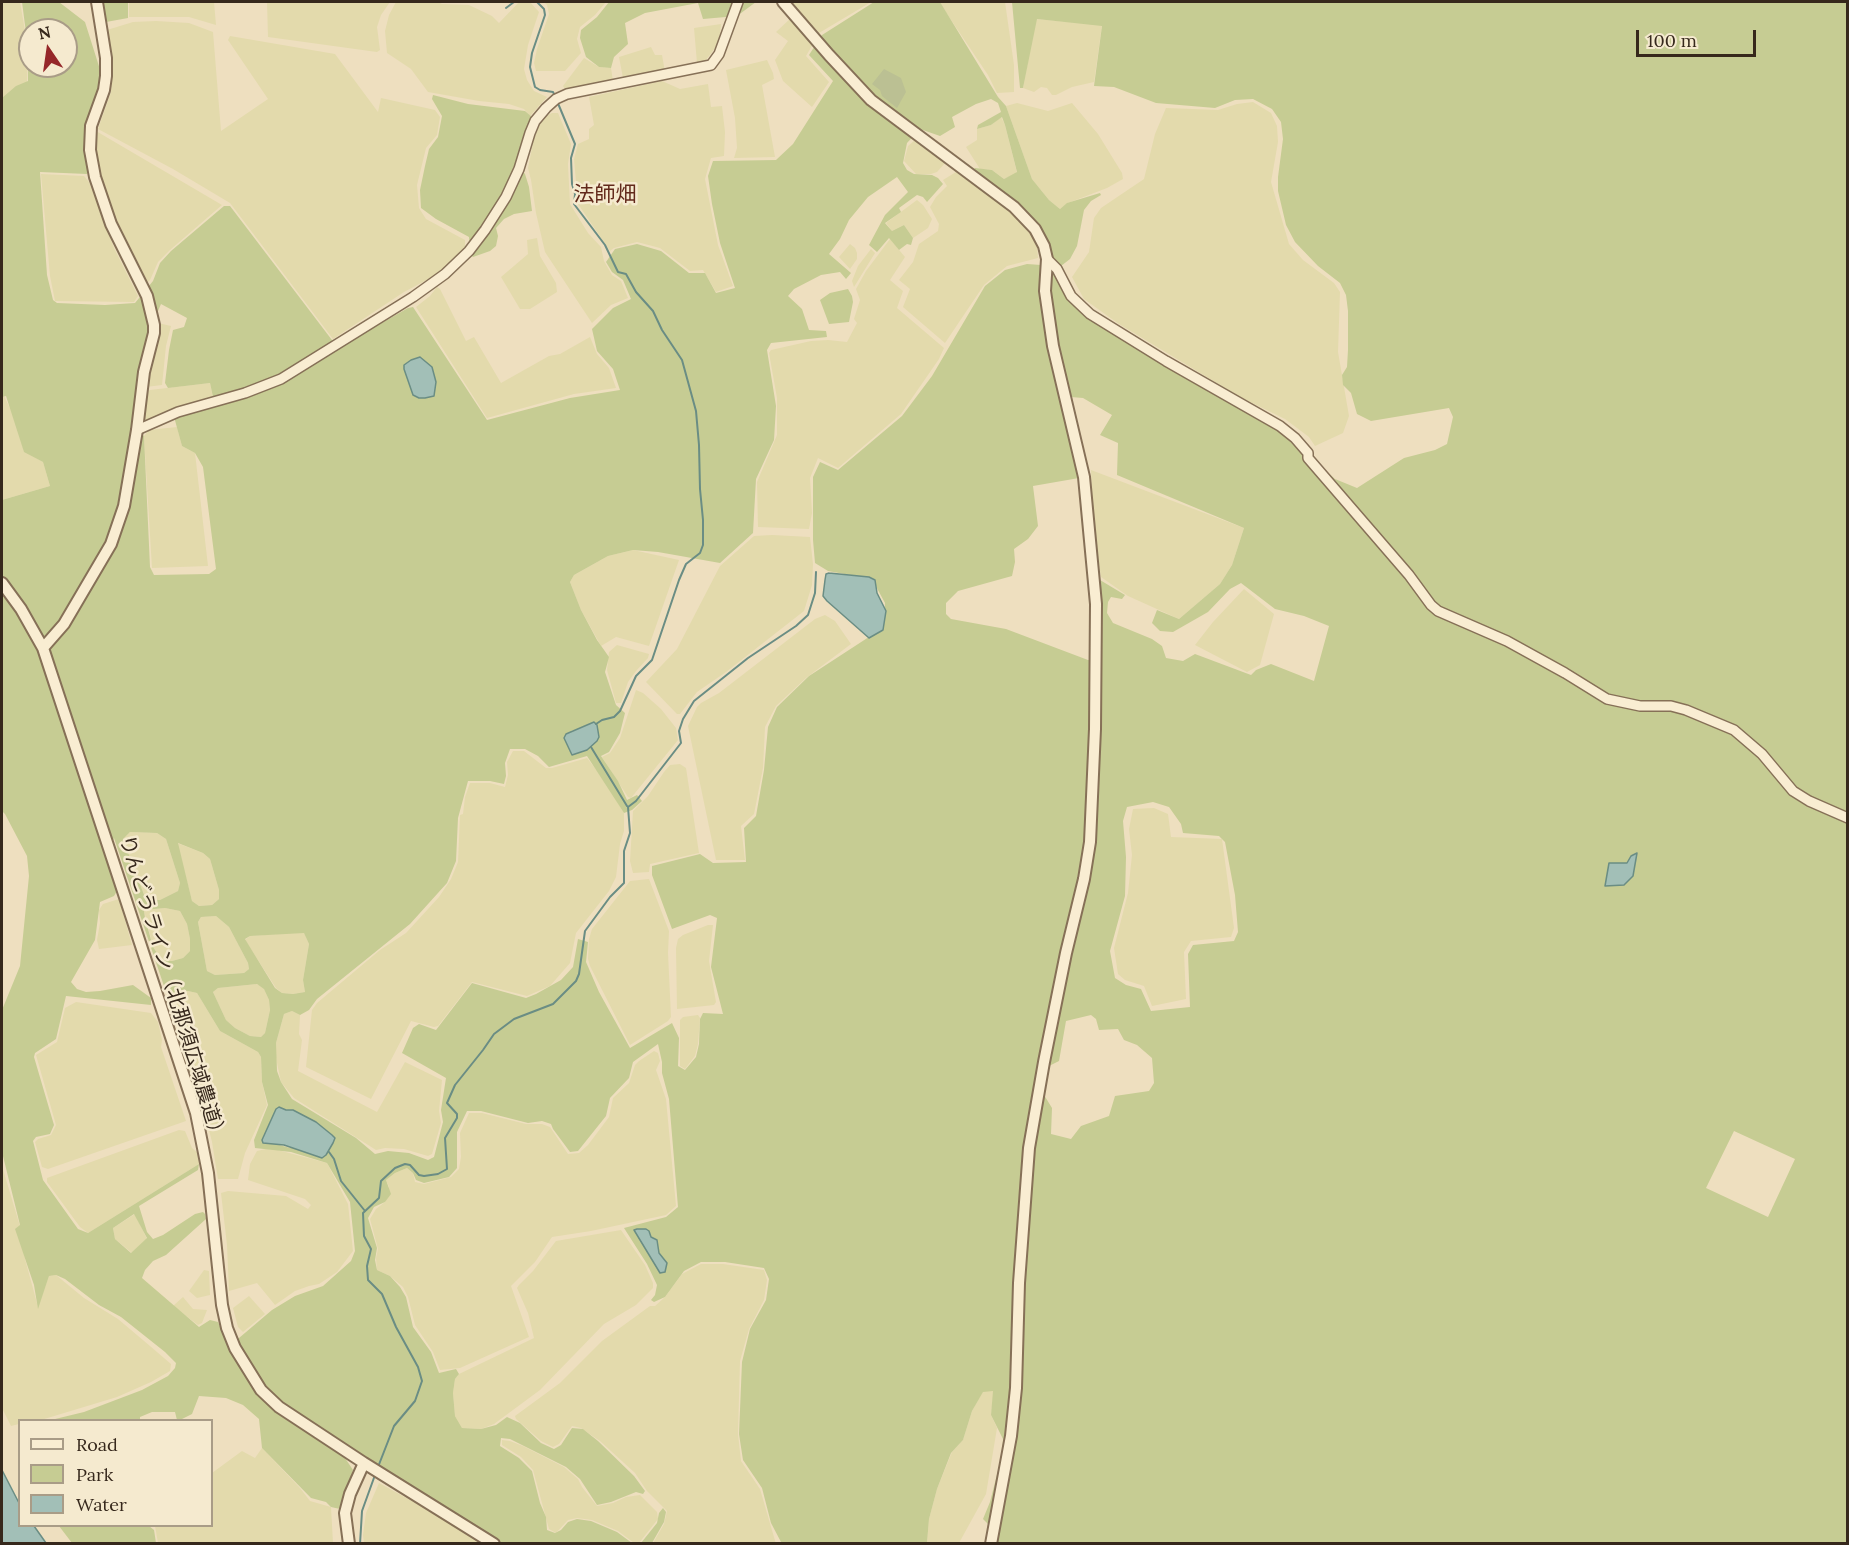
<!DOCTYPE html>
<html>
<head>
<meta charset="utf-8">
<style>
  body { margin:0 }
  #map { position:relative; width:1849px; height:1545px; overflow:hidden; background:#eedfbf; font-family:Lora,serif }
  canvas { display:block }
  .frame { position:absolute; inset:0; border:3px solid #36281c; pointer-events:none }
  .legend { position:absolute; left:18px; top:1419px; width:195px; height:108px; box-sizing:border-box; background:#f5eacf; border:2px solid #a99c87; margin:0; padding:8px 10px; list-style:none; font-size:18px; color:#36281c }
  .legend li { display:flex; align-items:center; gap:12px; height:30px }
  .legend b { width:30px; border:2px solid #a99c87 }
  .north { position:absolute; left:18px; top:18px; width:60px; height:60px; box-sizing:border-box; background:#f5eacf; border:2px solid #a99c87; border-radius:50%; rotate:347deg; font-size:16px; font-weight:700; line-height:24px; text-align:center; color:#36281c }
  .north::after { content:''; display:block; margin:auto; width:21px; height:27px; background:#952729; clip-path:polygon(50% 0,100% 100%,50% 72%,0 100%) }
  .scale { position:absolute; left:1636px; top:30px; width:120px; height:27px; box-sizing:border-box; border:3px solid #36281c; border-top:0; padding-left:8px; font-size:18px; line-height:21px; white-space:nowrap; color:#36281c; -webkit-text-stroke:4px #f5eacf; paint-order:stroke }
</style>
</head>
<body>
<div id="map">
<canvas width="1849" height="1545"></canvas>
<div class="frame"></div>
<ul class="legend">
<li><b style="height:8px;background:#f9edd2"></b>Road</li>
<li><b style="height:16px;background:#c6cc93"></b>Park</li>
<li><b style="height:16px;background:#a2bfb7"></b>Water</li>
</ul>
<div class="north">N</div>
<div class="scale">100 m</div>
</div>
<script>
const context = document.querySelector('canvas').getContext('2d');
context.lineJoin = 'round';
function fillPath(path, color) { context.fillStyle = color; context.fill(path, 'evenodd'); }
const poly = rows => new Path2D(rows.map(r => 'M' + r).join(''));
function strokePath(path, color, width, dash) { context.strokeStyle = color; context.lineWidth = width; context.lineCap = dash ? 'butt' : 'round'; context.setLineDash(dash || []); context.stroke(path); }
function drawText(font, color, halo, rows, align = 'center') {
  context.font = font + ' Lora,"Noto Sans JP",serif'; context.lineWidth = 5; context.setLineDash([]); context.textBaseline = 'middle'; context.strokeStyle = halo; context.fillStyle = color; for (const [text, x, y, turn = 0] of rows) {
    context.save(); context.translate(x, y); context.rotate((+turn || 0) * Math.PI / 180); context.textAlign = isNaN(turn) ? turn : align; if (halo) context.strokeText(text, 0, 0); context.fillText(text, 0, 0); context.restore();
  }
}
const farmland = poly([
  [2,2,20,2,28,48,27,82,2,99],
  [129,2,214,2,216,25,189,17,129,17],
  [267,2,390,2,381,15,377,27,380,50,377,52,268,37],
  [396,2,438,2,442,4,469,5,492,16,499,23,519,2,530,2,539,12,528,45,524,69,527,80,534,91,547,97,530,116,524,109,509,104,479,101,428,92,411,69,387,53,385,31,389,15],
  [544,2,606,2,595,15,580,27,577,39,581,53,565,71,536,71,534,63,537,49,549,14,547,5],
  [791,2,871,2,819,33],
  [939,2,1005,2,1014,65,1014,92,997,93,988,75],
  [791,18,813,44,806,56,829,82,812,107,783,81,775,60,788,41,776,32],
  [1036,19,1102,25,1094,82,1072,87,1056,95,1052,95,1047,88,1041,87,1034,92,1023,88],
  [156,21,189,23,213,32,221,131,268,99,228,40,230,36,335,54,378,112,381,98,435,110,440,117,437,135,426,148,417,185,419,208,426,219,465,240,465,249,436,275,404,292,333,339,230,203,173,169,98,129,111,92,112,55,107,30,133,22],
  [721,24,720,35,715,48,706,60,697,63,694,28],
  [651,47,655,55,662,55,665,72,623,78,619,57],
  [584,58,599,67,611,68,613,81,565,89,563,86],
  [767,60,773,73,774,79,762,85,775,157,734,158,737,148,735,118,726,70],
  [662,81,680,89,708,84,711,107,722,106,725,132,724,156,711,158,705,179,718,245,733,286,716,292,703,270,690,271,660,248,637,242,614,248,610,251,578,204,574,159,578,144,589,139,589,129,594,125,589,97],
  [1253,102,1271,113,1277,126,1278,142,1271,182,1289,244,1303,260,1334,283,1340,292,1338,352,1349,416,1343,433,1315,446,1309,437,1285,419,1240,397,1119,324,1084,299,1072,277,1089,252,1094,218,1101,208,1144,179,1155,134,1166,108,1218,110,1237,104],
  [1017,103,1048,111,1072,103,1098,134,1122,173,1123,179,1107,188,1068,203,1060,209,1049,200,1032,179,1006,106],
  [552,113,558,113,571,144,568,164,570,204,588,233,601,247,604,261,612,275,621,281,628,298,611,305,592,323,545,252,536,213,531,180,528,168,534,138,540,123,546,116],
  [1001,117,1005,125,1017,173,1004,179,992,170,980,169,966,147,977,140,977,129,991,125],
  [96,131,222,205,170,250,158,262,150,280,146,284,105,203,93,152],
  [915,140,945,163,937,172,931,174,916,174,904,161,908,146],
  [956,172,1013,213,1032,236,1037,246,1038,258,1007,266,984,285,945,343,903,307,910,289,899,280,913,262,919,244,938,231,939,224,930,207,936,197,947,186,943,180],
  [41,174,84,176,89,182,114,248,138,296,134,302,55,301,50,276],
  [917,200,923,205,932,219,928,228,913,238,904,225,892,231,886,223],
  [537,238,540,256,556,283,557,292,530,309,520,309,501,277,528,254,527,240],
  [890,239,905,257,890,280,903,291,897,308,944,348,939,359,901,414,838,468,818,458,810,478,812,513,809,529,758,527,757,482,777,435,777,398,769,353,771,350,811,341,828,340,847,342,857,323,854,319,860,300,856,289,866,271],
  [850,244,855,248,857,253,857,259,850,269,839,257],
  [871,249,875,253,854,287,852,281,858,266],
  [437,287,440,289,466,341,474,337,501,383,549,356,560,354,590,337,597,354,609,368,616,388,574,394,487,418,416,307,430,296],
  [158,323,171,326,166,346,162,385,146,387],
  [210,383,213,398,145,424,142,422,145,394,150,390],
  [2,396,4,396,14,416,24,451,43,462,50,486,2,500],
  [177,427,182,446,195,453,208,566,152,568,144,436,149,430],
  [1091,470,1244,528,1232,565,1220,584,1179,619,1128,596,1101,577,1093,523],
  [772,535,810,537,813,564,812,585,804,611,726,672,697,692,680,714,677,714,646,682,677,649,720,566,754,536],
  [633,550,679,560,649,646,616,637,601,646,581,610,570,582,574,575,608,556],
  [1244,589,1274,614,1260,665,1247,672,1195,645,1213,622],
  [825,615,835,621,851,644,806,678,776,706,765,727,763,768,754,814,741,826,745,860,716,860,688,726,697,707,701,703,719,693,815,619],
  [617,645,649,654,648,658,636,671,628,682,621,703,616,703,607,670,609,652],
  [636,690,643,693,661,709,676,728,678,740,631,798,628,797,602,757,610,753,620,738],
  [513,751,524,751,546,768,552,768,587,758,606,782,624,813,624,831,620,844,616,877,609,891,576,933,570,963,550,986,527,996,472,982,438,1026,434,1027,411,1021,371,1099,306,1067,312,1010,317,1003,380,950,406,933,439,897,451,879,458,862,460,815,463,814,465,797,470,783,490,783,505,787,508,775,507,762],
  [680,764,686,768,699,853,650,864,649,872,633,873,630,861,633,811,648,796,664,772,670,765],
  [1154,808,1168,814,1171,837,1222,839,1234,928,1231,937,1191,941,1184,952,1186,999,1152,1006,1144,986,1125,980,1118,974,1114,948,1128,893,1132,855,1129,829,1133,809],
  [130,832,157,833,166,839,180,883,178,891,160,900,146,900,123,839],
  [177,843,203,853,210,859,219,890,219,899,212,905,199,906,192,901],
  [649,879,669,931,668,953,671,1017,668,1021,630,1045,590,966,588,959,589,939,592,929,630,881],
  [119,899,132,945,99,949,97,940,100,923,99,910,103,904],
  [165,908,180,911,187,924,190,939,190,951,183,958,172,961,162,960,153,947,144,910],
  [216,916,229,927,248,963,249,969,244,973,215,975,207,971,198,922,201,917],
  [708,925,713,925,709,961,716,1002,714,1005,677,1009,676,948,678,939,683,935],
  [304,932,309,944,303,980,305,992,293,994,282,993,276,988,245,940,250,936],
  [257,984,264,988,269,1000,270,1010,265,1033,261,1037,250,1036,235,1028,226,1020,213,992,218,988],
  [188,991,197,993,220,1031,258,1052,261,1057,262,1082,267,1105,245,1153,238,1179,218,1179,212,1142,201,1098,190,1072,171,997,174,993],
  [76,1002,151,1013,158,1022,162,1040,161,1047,186,1121,48,1169,42,1167,35,1142,38,1139,51,1135,56,1125,36,1055,57,1042,65,1008],
  [292,1011,300,1015,299,1034,302,1040,298,1071,377,1112,405,1062,442,1080,439,1111,441,1123,432,1154,428,1156,404,1149,385,1148,376,1150,294,1098,281,1082,276,1058,276,1043,284,1014],
  [698,1015,700,1018,698,1044,695,1056,685,1069,680,1066,680,1020,683,1017],
  [654,1051,658,1053,660,1061,656,1070,666,1099,676,1206,666,1215,591,1231,552,1237,535,1262,511,1286,529,1337,460,1368,440,1370,433,1352,415,1325,408,1297,403,1287,390,1276,377,1270,376,1258,378,1249,370,1219,376,1209,385,1202,389,1187,386,1180,395,1173,407,1168,413,1173,415,1182,424,1184,451,1177,459,1169,461,1157,460,1133,469,1113,482,1113,526,1124,542,1124,550,1127,568,1154,579,1153,588,1145,609,1117,613,1098,629,1083,635,1065,639,1061],
  [179,1130,185,1131,192,1148,198,1153,199,1164,88,1233,80,1227,47,1182,47,1178],
  [270,1148,327,1163,348,1204,353,1251,337,1272,319,1284,309,1286,295,1291,275,1305,257,1283,229,1291,227,1245,221,1193,228,1191,286,1196,308,1209,311,1205,305,1199,248,1180,250,1164,257,1151],
  [2,1166,20,1226,25,1259,38,1307,49,1276,56,1275,84,1298,118,1319,150,1346,171,1364,170,1371,151,1382,117,1397,41,1420,20,1420,19,1424,11,1426,2,1408],
  [135,1214,147,1239,132,1253,115,1239,113,1228],
  [621,1230,645,1265,653,1283,653,1288,636,1305,604,1324,540,1390,494,1424,481,1429,462,1428,455,1416,453,1393,455,1379,459,1374,534,1338,528,1313,517,1288,519,1285,533,1271,556,1241],
  [701,1264,723,1264,764,1270,767,1280,764,1300,749,1329,740,1361,738,1434,741,1461,760,1489,776,1544,653,1543,664,1524,667,1511,647,1491,635,1473,600,1441,581,1428,572,1426,559,1444,553,1447,541,1441,516,1419,515,1416,560,1383,602,1341,650,1306,655,1306,665,1297,682,1274],
  [204,1270,209,1271,210,1295,197,1298,189,1291],
  [249,1296,265,1314,243,1332,238,1327,233,1308],
  [183,1297,193,1309,207,1310,202,1323,198,1325,173,1306],
  [983,1391,994,1391,991,1415,997,1428,986,1494,959,1543,927,1544,929,1519,937,1489,952,1452,963,1440,972,1411],
  [502,1440,510,1441,523,1446,564,1467,578,1479,582,1487,597,1506,613,1503,626,1497,640,1495,657,1512,658,1519,639,1543,634,1543,618,1531,592,1520,577,1518,568,1520,556,1533,549,1529,533,1470,521,1457,502,1445],
  [262,1448,300,1488,310,1501,331,1507,333,1543,158,1543,155,1526,212,1526,212,1473,242,1451,255,1458],
  [379,1483,412,1501,483,1543,364,1543,363,1535,366,1513]
]);
const green = poly([
  [22,2,59,2,85,22,103,79,87,174,40,172,47,275,53,300,57,303,105,305,135,303,153,281,160,263,171,251,224,206,230,206,338,348,408,308,413,307,487,420,570,398,620,390,613,369,597,351,592,329,613,308,631,299,623,280,612,272,606,262,615,249,637,244,661,251,689,273,705,273,716,293,735,288,720,243,712,204,708,176,713,161,776,160,793,144,833,81,809,55,822,35,874,2,940,2,998,97,1006,106,1032,179,1049,200,1060,209,1067,203,1100,193,1101,195,1091,201,1084,210,1077,246,1070,259,1061,266,1058,266,1041,233,972,171,975,168,992,170,1004,179,1017,172,1005,125,1002,117,991,125,977,129,978,125,1001,112,998,103,991,99,976,104,952,117,955,127,940,136,920,129,907,143,903,163,907,170,914,174,932,175,938,178,943,184,927,202,923,197,917,195,899,208,901,212,885,223,892,231,904,225,913,238,911,245,907,244,899,250,889,238,877,252,869,245,885,215,908,192,897,177,868,197,849,220,840,239,829,254,851,273,846,279,840,272,821,275,794,289,788,296,802,309,809,330,826,331,827,337,771,343,767,350,776,406,774,440,756,479,753,533,720,563,658,552,633,550,608,556,574,575,570,582,581,610,597,640,609,657,605,672,616,705,625,713,620,733,609,752,601,756,618,781,627,800,637,795,642,801,632,810,624,813,587,756,549,767,538,756,525,749,510,749,505,763,506,776,504,784,490,781,468,781,458,818,456,861,447,883,410,924,317,999,309,1010,300,1015,292,1011,284,1014,276,1043,277,1071,281,1082,292,1099,356,1138,375,1154,388,1151,409,1153,428,1160,434,1157,443,1122,441,1110,446,1078,402,1053,413,1028,419,1024,436,1030,472,983,526,998,536,994,561,980,573,967,578,939,588,942,586,962,599,992,630,1048,672,1023,679,1038,678,1066,685,1070,696,1057,699,1044,700,1019,703,1013,723,1014,711,967,717,918,710,915,672,929,652,875,652,866,700,854,713,863,746,862,744,828,756,816,764,770,768,727,777,707,809,676,875,633,884,623,885,603,872,579,828,571,815,563,813,540,813,477,820,462,838,470,902,416,932,376,985,286,1005,270,1027,264,1041,265,1056,274,1076,308,1283,432,1335,479,1357,488,1404,458,1435,450,1447,444,1453,417,1449,408,1371,421,1357,414,1351,393,1343,385,1342,375,1347,367,1348,350,1348,311,1346,295,1340,283,1318,266,1295,242,1286,225,1278,191,1278,177,1283,139,1281,122,1272,109,1253,99,1235,100,1215,108,1156,103,1114,87,1094,86,1102,26,1037,19,1023,88,1020,88,1012,2,1847,2,1847,1543,987,1543,991,1527,983,1519,990,1502,1002,1455,1003,1439,991,1415,993,1391,983,1392,972,1411,963,1440,951,1453,937,1489,929,1519,927,1543,780,1543,781,1542,771,1523,762,1488,743,1460,739,1434,742,1362,750,1329,766,1300,769,1279,764,1268,725,1262,701,1262,684,1271,665,1297,654,1302,651,1300,655,1295,657,1285,647,1264,624,1228,666,1217,678,1207,669,1099,662,1073,662,1062,658,1044,633,1062,629,1078,610,1098,606,1116,578,1151,570,1152,553,1129,551,1124,542,1121,528,1123,481,1111,467,1111,457,1132,457,1168,449,1177,424,1183,416,1180,413,1173,407,1168,395,1173,386,1180,391,1194,385,1202,374,1207,368,1218,377,1248,375,1260,377,1270,390,1276,400,1287,406,1297,413,1327,431,1352,439,1373,456,1369,459,1374,455,1379,453,1393,455,1416,462,1428,481,1429,496,1425,507,1417,520,1423,541,1443,554,1449,561,1445,572,1428,583,1429,598,1441,634,1476,645,1491,643,1494,636,1492,611,1502,597,1505,580,1479,566,1467,510,1439,501,1438,500,1446,519,1458,532,1471,540,1503,546,1517,547,1530,555,1533,561,1530,568,1522,577,1519,591,1521,617,1532,632,1543,497,1543,343,1455,353,1470,340,1509,331,1507,326,1502,311,1498,262,1448,259,1419,243,1405,226,1398,199,1396,192,1414,180,1420,177,1420,175,1412,152,1412,140,1417,140,1420,51,1420,84,1412,142,1390,168,1376,175,1368,176,1363,165,1352,121,1317,99,1305,65,1279,56,1275,49,1276,38,1309,34,1285,15,1229,20,1225,2,1152,2,1010,20,966,29,876,27,856,5,814,2,811,2,500,50,486,43,462,24,452,6,396,2,397,2,98,16,86,28,81,28,48],
  [30,30,66,30,66,66,30,66],
  [161,304,187,318,184,327,173,330,169,350,165,383,168,388,210,383,213,397,173,413,182,446,195,453,203,467,216,569,209,574,154,575,150,567,144,436,135,430,155,318],
  [1071,397,1083,398,1112,415,1100,435,1118,443,1117,475,1244,528,1232,565,1220,584,1179,619,1157,610,1152,623,1160,631,1173,632,1208,612,1230,589,1241,583,1275,609,1304,616,1329,626,1314,681,1271,664,1256,670,1251,675,1195,654,1183,661,1166,658,1162,646,1152,639,1113,623,1107,613,1108,602,1111,597,1122,599,1125,595,1100,580,1097,581,1100,660,1088,660,1006,629,951,619,946,614,946,603,958,591,1012,576,1015,562,1014,549,1028,539,1038,526,1033,486,1079,478,1064,404],
  [578,729,591,747,576,754,571,731],
  [1153,802,1169,807,1181,824,1183,833,1219,836,1225,842,1235,895,1238,932,1234,941,1193,945,1188,954,1190,1007,1151,1011,1141,989,1126,985,1115,978,1110,951,1125,896,1126,857,1123,821,1127,807],
  [130,832,157,833,166,839,180,883,178,891,160,900,146,900,123,839],
  [114,838,166,992,171,997,174,993,188,991,197,993,220,1031,258,1052,261,1057,262,1082,268,1105,254,1140,255,1148,291,1152,327,1163,350,1202,355,1251,351,1261,323,1286,295,1296,272,1310,239,1338,230,1341,224,1335,218,1322,210,1320,199,1327,142,1278,145,1270,153,1261,166,1255,206,1219,205,1214,203,1212,195,1214,163,1235,153,1239,147,1232,139,1206,198,1170,199,1164,88,1233,78,1229,43,1180,33,1141,36,1137,50,1134,54,1125,34,1057,35,1053,56,1039,66,996,151,1005,151,998,133,985,100,991,86,992,77,989,71,982,95,940,100,902,114,896,117,891,108,853],
  [178,843,203,853,210,859,219,890,219,899,212,905,199,906,192,901],
  [165,908,180,911,187,924,190,939,190,951,183,958,172,961,162,960,153,947,145,918,144,910],
  [216,916,229,927,248,963,249,969,244,973,215,975,207,971,198,922,201,917],
  [304,933,309,944,303,980,305,992,293,994,282,993,275,988,245,939,250,936],
  [257,984,264,989,269,1000,270,1010,265,1033,261,1037,250,1036,235,1028,226,1020,213,992,218,988],
  [1091,1015,1096,1019,1099,1030,1118,1029,1124,1040,1137,1045,1152,1058,1154,1083,1149,1091,1115,1096,1109,1116,1081,1126,1071,1139,1051,1134,1052,1108,1044,1095,1047,1067,1059,1061,1066,1021],
  [276,1109,293,1110,316,1122,332,1135,290,1148,262,1140],
  [1734,1131,1795,1159,1768,1217,1706,1188],
  [134,1214,147,1238,131,1253,115,1239,113,1228],
  [102,2,128,2,128,18,106,22],
  [609,2,756,2,737,16,703,19,698,3,645,13,625,23,628,44,614,57,611,68,599,67,586,57,580,38,581,30,597,17],
  [433,95,468,104,525,111,532,117,518,166,525,174,529,187,532,211,514,214,504,219,496,228,498,236,496,246,490,251,473,257,470,254,469,237,436,219,421,208,420,190,425,166,429,149,438,137,442,116,432,99],
  [848,289,852,296,853,302,849,322,829,324,820,300,830,293],
  [663,1508,666,1512,664,1522,652,1543,641,1543,657,1523,659,1513],
  [59,1526,149,1526,154,1530,156,1543,72,1543]
]);
const cemetery = poly([
  [884,69,901,78,906,92,897,108,882,96,880,90,872,84]
]);
const water = poly([
  [420,357,432,367,436,382,434,396,425,398,419,398,413,395,404,369,404,365,411,360,420,357],
  [829,573,869,577,875,580,877,593,886,611,883,630,869,638,827,601,823,596,825,580,826,574,829,573],
  [594,722,597,725,599,737,597,741,587,750,572,755,564,738,566,734,594,722],
  [1637,853,1633,876,1624,885,1605,886,1609,863,1627,863,1631,856,1637,853],
  [279,1107,286,1110,293,1110,316,1122,332,1135,335,1138,333,1143,326,1155,322,1158,284,1145,263,1143,262,1140,276,1109,279,1107],
  [637,1229,646,1229,649,1231,651,1237,657,1240,659,1253,667,1263,665,1272,660,1273,634,1230,637,1229],
  [2,1470,19,1503,20,1526,34,1526,46,1543,2,1543,2,1470]
]);
const stream = poly([
  [537,2,544,9,545,15,532,53,530,67,535,87,540,90,553,92,555,96],
  [506,8,514,2],
  [557,101,575,144,571,158,572,184,575,194,574,204,605,245,618,272,626,274,636,292,653,311,662,330,682,360,696,411,699,445,700,489,703,520,703,545,700,553,686,564,679,580,652,660,636,676,620,711,614,717,602,720,596,724],
  [591,747,627,806],
  [329,1152,334,1159,341,1181,365,1211],
  [378,1467,394,1426,415,1401,422,1381,418,1367,396,1327,382,1294,368,1280,367,1266,371,1249,364,1236,363,1213,379,1198,381,1181,395,1168,405,1164,410,1165,419,1175,424,1176,438,1174,447,1169,445,1138,457,1118,457,1114,447,1103,455,1085,483,1050,494,1034,514,1019,553,1004,576,981,579,974,585,931,610,897,624,883,624,851,630,833,628,807,636,801,681,743,679,731,683,719,694,701,748,658,796,626,808,615,815,593,816,572],
  [360,1544,362,1511,375,1475]
]);
const minor = poly([
  [1047,259,1057,269,1071,296,1090,314,1166,361,1280,426,1295,438,1308,453,1308,458,1409,575,1431,605,1438,611,1507,641,1565,673,1607,699,1640,706,1671,706,1686,710,1734,730,1762,754,1793,791,1809,801,1848,818],
  [137,430,178,412,245,393,281,379,413,297,445,274,469,251,485,230,506,197,519,169,530,133,535,121,546,108,556,99,567,94,711,65,719,54,738,2]
]);
const tertiary = poly([
  [783,2,829,55,871,100,1014,207,1035,229,1044,246,1047,259,1045,291,1053,346,1084,477,1096,604,1095,729,1090,842,1084,879,1066,953,1044,1062,1029,1148,1019,1283,1016,1388,1011,1436,991,1544],
  [2,583,21,609,43,648,196,1113,208,1173,222,1305,227,1328,235,1348,261,1390,279,1407,364,1463,494,1544],
  [43,648,64,624,111,544,124,506,137,430,144,372,154,333,154,325,147,296,111,224,95,177,90,150,91,126,104,90,106,76,106,58,97,2],
  [349,1544,345,1513,350,1494,364,1463]
]);
const streetNames = [
  ["りんどうライン（北那須広域農道）",172,989,73]
];
const neighbourhoodNames = [
  ["法師畑",605,195]
];
fillPath(farmland, '#e3daac');
fillPath(green, '#c6cc93');
fillPath(cemetery, '#bbc093');
fillPath(water, '#a2bfb7');
strokePath(water, '#6a8d84', 1.5);
strokePath(stream, '#6a8d84', 2);
strokePath(minor, '#867057', 12);
strokePath(tertiary, '#867057', 14);
strokePath(minor, '#f9edd2', 9);
strokePath(tertiary, '#f9edd2', 10);
drawText('20px', '#36281c', '#f5eacf', streetNames);
drawText('21px', '#62291b', '#f5eacf', neighbourhoodNames);
</script>
</body>
</html>
